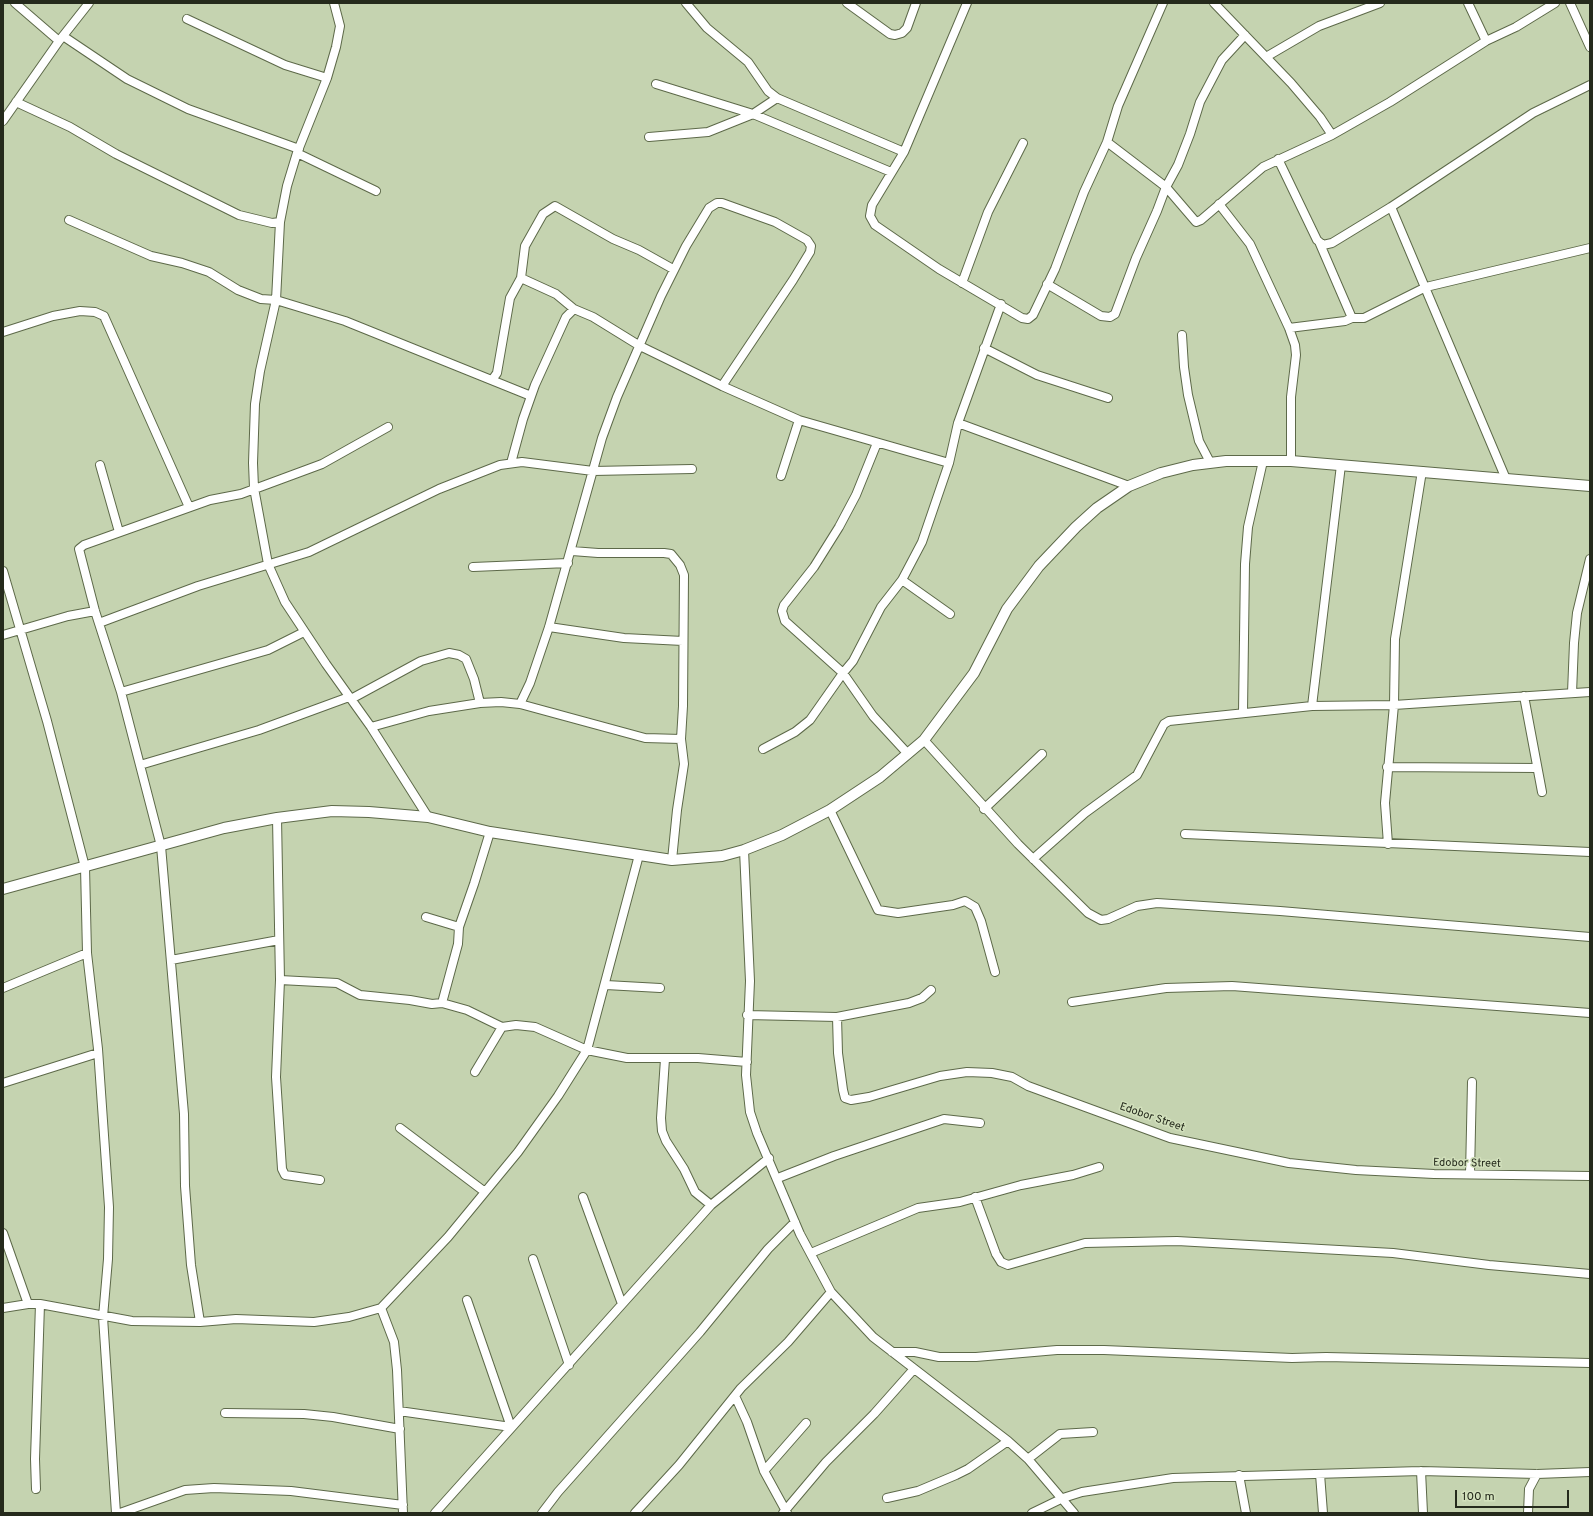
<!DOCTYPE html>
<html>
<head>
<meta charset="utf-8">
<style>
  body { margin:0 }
  #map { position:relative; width:1593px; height:1516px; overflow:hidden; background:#c5d3b0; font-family:Overpass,sans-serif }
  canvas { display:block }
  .frame { position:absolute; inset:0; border:4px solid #252a1c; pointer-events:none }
  .scale { position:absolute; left:1455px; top:1490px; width:114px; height:18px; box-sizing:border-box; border:2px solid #252a1c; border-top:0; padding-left:5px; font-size:12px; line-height:14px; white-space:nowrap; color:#252a1c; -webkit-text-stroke:3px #d2e0bc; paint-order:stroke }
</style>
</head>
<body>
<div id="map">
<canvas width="1593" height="1516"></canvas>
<div class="frame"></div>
<div class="scale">100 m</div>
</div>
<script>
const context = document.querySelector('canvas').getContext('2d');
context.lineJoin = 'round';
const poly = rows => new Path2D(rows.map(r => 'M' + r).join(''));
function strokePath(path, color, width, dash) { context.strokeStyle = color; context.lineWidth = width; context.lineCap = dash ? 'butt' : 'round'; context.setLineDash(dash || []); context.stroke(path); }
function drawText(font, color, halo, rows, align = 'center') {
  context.font = font + ' Overpass,sans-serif'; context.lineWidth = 3; context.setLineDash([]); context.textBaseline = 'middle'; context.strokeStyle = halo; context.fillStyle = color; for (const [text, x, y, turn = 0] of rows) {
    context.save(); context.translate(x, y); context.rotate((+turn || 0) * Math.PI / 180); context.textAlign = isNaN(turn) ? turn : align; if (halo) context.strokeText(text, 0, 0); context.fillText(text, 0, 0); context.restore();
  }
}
const minor = poly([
  [15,3,59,41],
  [334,3,340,26,336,47,327,78,297,153,287,186,280,222,276,300,260,371,255,404,253,463,254,488,268,564,285,602,326,664,371,727,428,817],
  [686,3,707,28,748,62,768,91,777,98,904,152],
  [847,3,890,34,895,35,902,33,907,28,916,3],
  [967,3,904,152,872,205,870,216,875,225,939,269,1022,318,1028,319,1033,315,1055,269,1084,192,1107,142,1118,106,1163,3],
  [1214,3,1291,83,1320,117,1332,135,1390,102,1486,41,1516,27,1555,3],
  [1468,3,1486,41],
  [1570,3,1590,47],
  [187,19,285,65,327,78],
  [63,36,127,79,188,109,299,149],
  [1266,57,1319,26,1380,3],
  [656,84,753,114,891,172],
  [16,102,70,127,116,154,239,215,272,223,280,222],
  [3,121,59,41,89,3],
  [649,137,708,132,753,114,777,98],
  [1107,142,1166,187,1196,222,1201,220,1263,167,1332,135],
  [297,153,376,191],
  [1278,159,1317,240,1323,245,1332,243,1391,207],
  [1219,204,1250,244,1289,328,1295,345,1296,355,1291,397,1291,461],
  [69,220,151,256,182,263,209,272,238,290,261,299,276,300,345,321,531,396],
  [1320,244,1352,318],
  [521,278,556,294,574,309],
  [962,283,988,212,1023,143],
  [1047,284,1101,316,1110,317,1115,314,1136,258,1157,211,1166,187,1178,165,1190,134,1200,102,1222,60,1245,35],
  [1289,328,1345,321,1352,318,1364,318,1426,287,1590,248],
  [3,332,53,316,80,311,95,312,104,316,189,507],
  [1182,335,1184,367,1188,395,1199,441,1210,462],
  [984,348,1037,375,1108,398],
  [492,380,497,373,510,298,521,278,525,246,543,214,555,206,613,239,639,250,673,269],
  [958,423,1129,486],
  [511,463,523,419,535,385,566,317,574,309,593,317,640,346,722,386,799,420,949,463],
  [100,465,119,532],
  [781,476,799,420],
  [1506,479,1391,207,1533,113,1590,85],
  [572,551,598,553,664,553,671,554,680,565,684,575,683,706,681,739,684,764,677,810,672,860],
  [473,567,568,563],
  [3,571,47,721,85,867,87,953,98,1049,109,1207,108,1259,103,1317,116,1513],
  [902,580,950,614],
  [99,623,198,586,309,552,439,489,500,465,522,462,593,471,692,469],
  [549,627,624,638,683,641],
  [3,635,68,616,95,611],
  [121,692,268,650,304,632],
  [1572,693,1574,643,1577,613,1590,559],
  [1524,696,1542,792],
  [351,699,421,661,449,653,459,655,466,659,474,679,480,703],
  [520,704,530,683,549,627,602,438,617,397,661,296,686,246,709,208,717,203,722,203,775,222,807,240,811,246,810,252,793,280,722,386],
  [1312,706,1341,465],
  [1243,712,1245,564,1248,527,1263,461],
  [371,727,429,711,480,703,501,702,520,704,645,738,681,739],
  [924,740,1018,844,1088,913,1101,920,1108,919,1137,906,1157,903,1280,911,1590,937],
  [763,749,795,732,810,720,843,673,785,621,782,611,784,605,814,567,839,527,856,495,877,443],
  [908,754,873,716,843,673,853,661,881,607,902,580,922,542,949,463,958,423,1001,304],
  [140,765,259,730,349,697],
  [1387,767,1537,768],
  [984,809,1042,754],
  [830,810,878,910,898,913,953,905,965,901,975,907,981,921,995,972],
  [277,818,280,980,276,1077,282,1169,285,1175,320,1180],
  [490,832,474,884,459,927,458,944,442,1003,467,1010,502,1027,516,1025,535,1027,587,1050,627,1058,698,1058,747,1062],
  [1185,834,1590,852],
  [1388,844,1385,803,1394,705,1395,639,1422,471],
  [744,850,750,981,746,1075,750,1112,757,1133,800,1234,831,1292,873,1337,1008,1441,1028,1459,1074,1513],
  [1033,859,1085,813,1137,775,1164,724,1169,721,1312,706,1394,705,1590,692],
  [426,917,459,927],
  [171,960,279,940],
  [280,980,337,983,360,995,410,1000,432,1004,442,1003],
  [606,985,660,988],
  [3,988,87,953],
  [1072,1002,1166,988,1232,986,1590,1013],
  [747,1015,837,1017,909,1003,922,998,931,990],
  [837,1017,838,1053,843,1090,845,1098,851,1100,869,1097,940,1076,967,1072,992,1073,1012,1077,1028,1086,1170,1138,1289,1163,1356,1170,1434,1174,1590,1176],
  [665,1059,661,1118,662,1131,666,1141,684,1169,695,1192,711,1205],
  [475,1072,502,1027],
  [3,1083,98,1053],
  [400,1128,485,1192],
  [1470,1174,1472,1082],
  [778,1178,834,1156,944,1119,980,1123],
  [583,1197,622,1304],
  [975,1197,996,1254,1001,1262,1008,1265,1085,1243,1177,1241,1393,1253,1489,1265,1590,1274],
  [3,1233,28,1304],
  [811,1253,918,1208,960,1202,1021,1185,1073,1175,1099,1167],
  [533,1259,569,1365],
  [3,1308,28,1304,40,1304,132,1321,200,1322,236,1319,314,1322,349,1317,381,1308],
  [200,1322,191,1265,185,1186,184,1114,161,846,121,692,95,611,79,549,84,545,210,500,241,494,322,464,388,427],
  [892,1352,915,1352,939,1357,976,1357,1057,1350,1104,1350,1292,1358,1326,1357,1590,1363],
  [735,1396,747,1422,764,1471,787,1513],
  [399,1411,511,1427,467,1300],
  [225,1413,304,1414,333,1417,400,1429],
  [1028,1459,1060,1434,1093,1432],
  [764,1471,806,1423],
  [1421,1471,1423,1513],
  [1320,1474,1323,1513],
  [1239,1475,1246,1513],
  [36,1489,35,1459,40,1304],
  [887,1498,918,1491,956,1475,968,1469,1008,1441],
  [120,1513,185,1490,214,1488,291,1491,403,1505],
  [403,1513,397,1370,394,1342,381,1308,448,1237,518,1152,558,1096,587,1050,639,855],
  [435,1513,711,1205,769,1158],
  [542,1513,558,1492,700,1332,768,1249,795,1222],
  [635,1513,679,1465,741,1388,788,1342,831,1292],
  [783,1513,826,1462,874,1414,913,1370],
  [1032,1513,1063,1498,1082,1492,1173,1478,1421,1471,1537,1474,1590,1472],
  [1528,1513,1529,1489,1537,1474]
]);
const tertiary = poly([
  [3,889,224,828,277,818,332,811,369,812,428,817,490,832,672,860,722,856,744,850,782,835,830,810,880,777,924,740,974,673,1007,609,1039,566,1076,527,1097,508,1129,486,1161,473,1193,465,1226,461,1291,461,1590,486]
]);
const streetNames = [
  ["Edobor Street",1152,1118,19],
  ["Edobor Street",1467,1164,1]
];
strokePath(minor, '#5d6949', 10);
strokePath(tertiary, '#5d6949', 12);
strokePath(minor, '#fff', 8);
strokePath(tertiary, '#fff', 10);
drawText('11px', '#252a1c', '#d2e0bc', streetNames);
</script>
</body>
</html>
